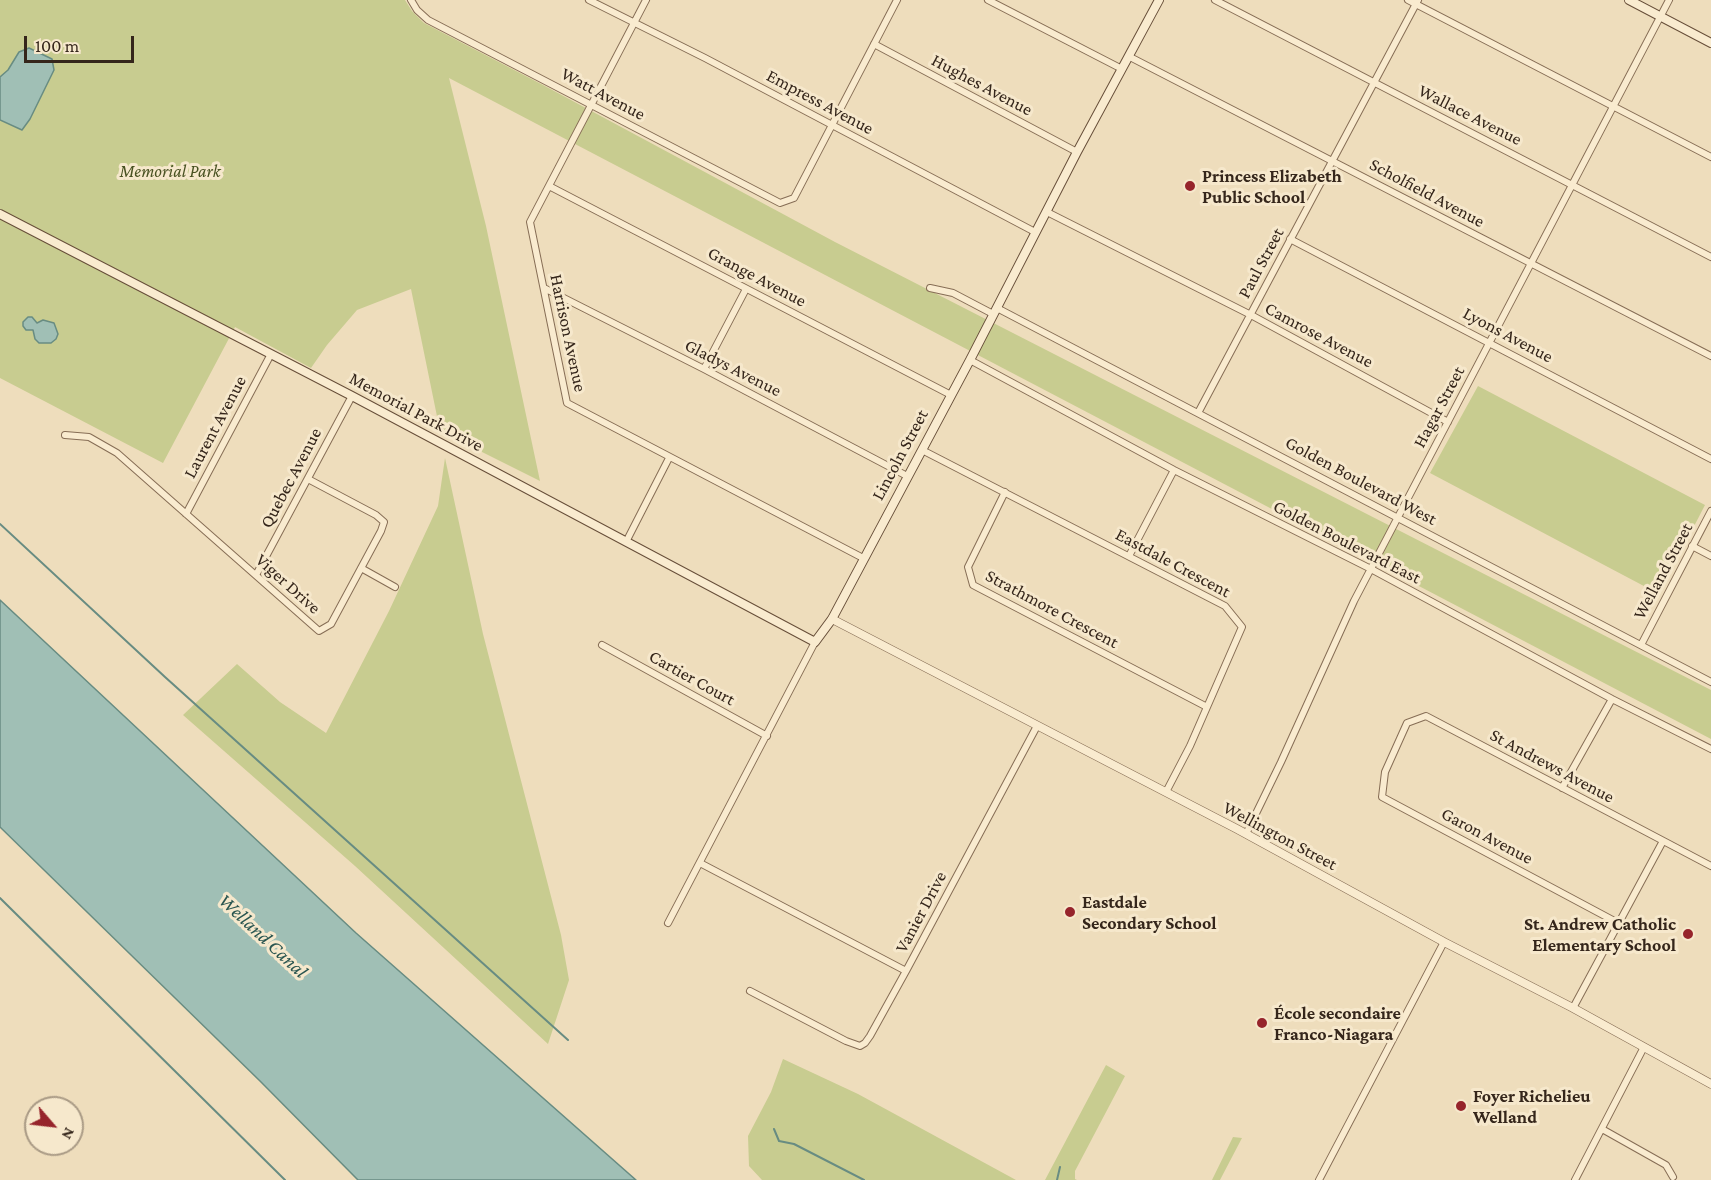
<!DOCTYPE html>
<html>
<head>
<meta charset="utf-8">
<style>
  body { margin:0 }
  #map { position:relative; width:1711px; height:1180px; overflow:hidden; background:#eeddbc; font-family:"Crimson Pro",serif }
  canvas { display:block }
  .north { position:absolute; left:24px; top:1096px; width:60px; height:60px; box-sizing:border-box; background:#f6e8cc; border:2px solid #a99a85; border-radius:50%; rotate:118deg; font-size:16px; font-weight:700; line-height:24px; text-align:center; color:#35261b }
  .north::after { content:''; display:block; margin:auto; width:21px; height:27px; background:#96242b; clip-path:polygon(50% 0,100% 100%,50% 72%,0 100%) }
  .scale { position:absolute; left:24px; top:36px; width:110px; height:27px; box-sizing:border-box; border:3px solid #35261b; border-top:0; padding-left:8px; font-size:18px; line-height:21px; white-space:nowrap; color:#35261b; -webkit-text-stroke:4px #f6e8cc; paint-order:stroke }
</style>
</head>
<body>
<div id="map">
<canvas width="1711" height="1180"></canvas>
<div class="north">N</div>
<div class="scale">100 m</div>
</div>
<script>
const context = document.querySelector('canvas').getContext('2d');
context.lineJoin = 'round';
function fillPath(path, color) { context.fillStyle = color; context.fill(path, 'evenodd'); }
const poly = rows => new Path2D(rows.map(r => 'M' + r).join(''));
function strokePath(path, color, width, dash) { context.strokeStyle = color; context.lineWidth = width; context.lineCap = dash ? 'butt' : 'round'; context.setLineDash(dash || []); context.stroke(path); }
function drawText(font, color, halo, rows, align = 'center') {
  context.font = font + ' "Crimson Pro",serif'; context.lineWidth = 6; context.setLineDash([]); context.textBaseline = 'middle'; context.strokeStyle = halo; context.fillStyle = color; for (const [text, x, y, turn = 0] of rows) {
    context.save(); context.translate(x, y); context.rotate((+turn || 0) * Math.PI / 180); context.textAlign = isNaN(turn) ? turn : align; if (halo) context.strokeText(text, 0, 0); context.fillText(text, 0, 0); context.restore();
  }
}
const green = poly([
  [0,0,405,0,412,11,424,23,543,85,835,242,1711,690,1711,739,449,78,486,226,540,481,440,431,411,289,357,310,327,345,311,368,235,327,163,463,0,378],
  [1478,386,1705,505,1659,594,1430,473],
  [445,458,483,634,561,935,569,980,548,1044,355,866,183,715,237,664,280,702,326,733,389,611,438,506],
  [783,1059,858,1094,1016,1180,762,1180,749,1166,748,1136,771,1092],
  [1106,1065,1125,1076,1075,1171,1075,1179,1077,1180,1045,1180],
  [1233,1137,1242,1138,1220,1180,1212,1180]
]);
const water = poly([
  [29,48,52,59,54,70,30,119,22,130,0,120,0,77,8,70,19,52,29,48],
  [28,317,32,317,37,323,43,320,54,323,58,334,56,339,51,343,39,343,35,339,33,330,26,330,23,326,23,322,28,317],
  [0,600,356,933,636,1180,358,1180,260,1081,0,827,0,600]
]);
const stream = poly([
  [0,524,165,677,568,1040],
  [0,898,285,1180],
  [774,1129,779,1141,794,1144,864,1180],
  [1057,1180,1060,1167]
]);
const minor = poly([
  [411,0,417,10,428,20,780,203,794,198,897,0],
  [589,0,705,58,1035,232],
  [646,0,530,222,567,403,863,558],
  [988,0,1122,69],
  [1215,0,1711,257],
  [1408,0,1711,157],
  [874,44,1077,152],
  [1130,57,1711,356],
  [549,186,951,395],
  [1047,212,1251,315,1448,422],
  [1290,239,1711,459],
  [544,288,704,369,907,476],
  [930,288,953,293,993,314],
  [997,308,1711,682],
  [970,360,1174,470,1371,569,1612,699,1711,749],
  [704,369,746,289],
  [1198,413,1418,0],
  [65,435,89,437,117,453,319,631,331,624,381,531,384,522,376,515,308,479],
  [922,450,1225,606,1242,627,1190,746,1166,792],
  [1005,492,968,567,973,585,1207,707],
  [186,514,271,354],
  [626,542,669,458],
  [1692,546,1711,556],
  [1129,556,1174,470],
  [361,568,395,587],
  [256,575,352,396],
  [602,645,767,736],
  [1641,645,1711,511],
  [1562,788,1612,699],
  [1246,834,1281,762,1354,601,1669,0],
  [700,863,906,971,1037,726],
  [668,923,815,642],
  [1620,924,1382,797,1385,772,1407,723,1426,716,1711,866],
  [750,991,846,1041,860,1046,865,1043,870,1036,906,971],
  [1573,1008,1663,841],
  [1602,1129,1666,1165,1673,1177],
  [1319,1180,1444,942],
  [1575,1180,1644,1047]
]);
const tertiary = poly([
  [832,619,1237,829,1444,942,1573,1008,1711,1084]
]);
const secondary = poly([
  [1629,0,1711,43],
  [0,214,352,396,815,642,832,619,970,360,1077,152,1159,0]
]);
const markers = [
  [1190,186,6,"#96242b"],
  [1070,912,6,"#96242b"],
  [1688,934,6,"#96242b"],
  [1262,1023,6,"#96242b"],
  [1461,1106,6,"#96242b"]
];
const streetNames = [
  ["Hughes Avenue",982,85,28],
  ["Watt Avenue",603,94,28],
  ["Empress Avenue",820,102,28],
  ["Wallace Avenue",1470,115,27],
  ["Scholfield Avenue",1427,193,28],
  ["Paul Street",1261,263,-62],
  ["Grange Avenue",757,277,28],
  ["Harrison Avenue",568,333,78],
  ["Camrose Avenue",1319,335,28],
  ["Lyons Avenue",1508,335,28],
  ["Gladys Avenue",733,368,27],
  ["Hagar Street",1439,407,-62],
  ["Memorial Park Drive",416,412,28],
  ["Laurent Avenue",215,427,-62],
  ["Lincoln Street",900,455,-62],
  ["Quebec Avenue",291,478,-62],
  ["Golden Boulevard West",1361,481,28],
  ["Golden Boulevard East",1347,542,27],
  ["Eastdale Crescent",1173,563,28],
  ["Welland Street",1663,571,-62],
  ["Viger Drive",288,584,42],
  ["Strathmore Crescent",1052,609,28],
  ["Cartier Court",692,678,29],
  ["St Andrews Avenue",1552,766,28],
  ["Wellington Street",1280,836,28],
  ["Garon Avenue",1487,836,28],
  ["Vanier Drive",921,912,-62]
];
const parkNames = [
  ["Memorial Park",170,171]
];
const poiNames = [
  ["Princess Elizabeth",1202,176],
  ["Public School",1202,197],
  ["Eastdale",1082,902],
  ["Secondary School",1082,923],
  ["St. Andrew Catholic",1676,924,"right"],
  ["Elementary School",1676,945,"right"],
  ["École secondaire",1274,1013],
  ["Franco-Niagara",1274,1034],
  ["Foyer Richelieu",1473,1096],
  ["Welland",1473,1117]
];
const waterNames = [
  ["Welland Canal",263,936,43]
];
fillPath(green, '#c8cc90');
fillPath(water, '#a0bfb5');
strokePath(water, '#688c82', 1.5);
strokePath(stream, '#688c82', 2);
strokePath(minor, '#866d55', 8);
strokePath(tertiary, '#866d55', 9);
strokePath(secondary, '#674e39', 10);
strokePath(minor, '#f9ebcf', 6);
strokePath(tertiary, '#f9ebcf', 8);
strokePath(secondary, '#f9ebcf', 8);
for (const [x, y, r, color] of markers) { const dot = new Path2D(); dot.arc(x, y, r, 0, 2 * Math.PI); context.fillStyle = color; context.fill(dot); strokePath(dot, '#f6e8cc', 2); }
drawText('18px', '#35261b', '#f6e8cc', streetNames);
drawText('italic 18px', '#485121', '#f6e8cc', parkNames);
drawText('bold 18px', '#35261b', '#f6e8cc', poiNames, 'left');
drawText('italic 20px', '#295550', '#f6e8cc', waterNames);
</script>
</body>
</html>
